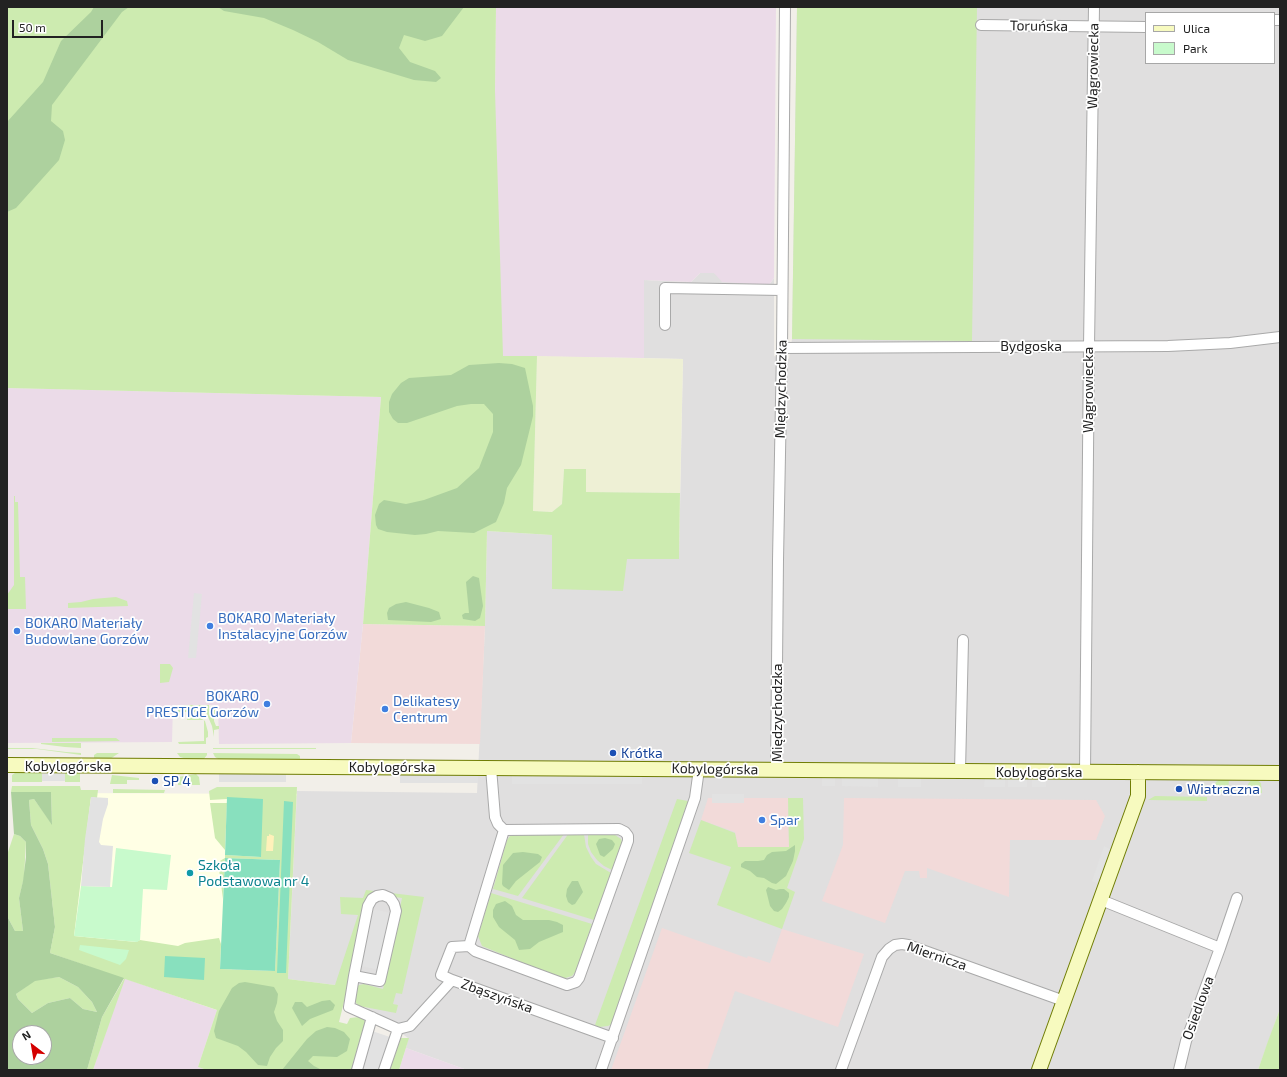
<!DOCTYPE html>
<html>
<head>
<meta charset="utf-8">
<style>
  body { margin:0 }
  #map { position:relative; width:1287px; height:1077px; overflow:hidden; background:#f2efe9; font-family:"Exo 2",sans-serif }
  canvas { display:block }
  .frame { position:absolute; inset:0; border:8px solid #222; pointer-events:none }
  .legend { position:absolute; left:1145px; top:12px; width:130px; height:52px; box-sizing:border-box; background:#fff; border:1px solid #a7a7a7; margin:0; padding:5px 7px; list-style:none; font-size:12px; color:#222 }
  .legend li { display:flex; align-items:center; gap:8px; height:20px }
  .legend b { width:20px; border:1px solid #a7a7a7 }
  .north { position:absolute; left:12px; top:1025px; width:40px; height:40px; box-sizing:border-box; background:#fff; border:1px solid #a7a7a7; border-radius:50%; rotate:329deg; font-size:11px; font-weight:700; line-height:16px; text-align:center; color:#222 }
  .north::after { content:''; display:block; margin:auto; width:14px; height:18px; background:#d40000; clip-path:polygon(50% 0,100% 100%,50% 72%,0 100%) }
  .scale { position:absolute; left:12px; top:20px; width:91px; height:18px; box-sizing:border-box; border:2px solid #222; border-top:0; padding-left:5px; font-size:12px; line-height:14px; white-space:nowrap; color:#222; -webkit-text-stroke:3px #fff; paint-order:stroke }
</style>
</head>
<body>
<div id="map">
<canvas width="1287" height="1077"></canvas>
<div class="frame"></div>
<ul class="legend">
<li><b style="height:5px;background:#f7fabf"></b>Ulica</li>
<li><b style="height:11px;background:#c8facc"></b>Park</li>
</ul>
<div class="north">N</div>
<div class="scale">50 m</div>
</div>
<script>
const context = document.querySelector('canvas').getContext('2d');
context.lineJoin = 'round';
function fillPath(path, color) { context.fillStyle = color; context.fill(path, 'evenodd'); }
const poly = rows => new Path2D(rows.map(r => 'M' + r).join(''));
function strokePath(path, color, width, dash) { context.strokeStyle = color; context.lineWidth = width; context.lineCap = dash ? 'butt' : 'round'; context.setLineDash(dash || []); context.stroke(path); }
function drawText(font, color, halo, rows, align = 'center') {
  context.font = font + ' "Exo 2",sans-serif'; context.lineWidth = 3.5; context.setLineDash([]); context.textBaseline = 'middle'; context.strokeStyle = halo; context.fillStyle = color; for (const [text, x, y, turn = 0] of rows) {
    context.save(); context.translate(x, y); context.rotate((+turn || 0) * Math.PI / 180); context.textAlign = isNaN(turn) ? turn : align; if (halo) context.strokeText(text, 0, 0); context.fillText(text, 0, 0); context.restore();
  }
}
const residential = poly([
  [797,7,1280,7,1280,1009,1258,1070,467,1070,406,1048,408,1038,335,985,288,979,297,791,477,793,485,626,487,531,552,535,552,589,626,559,679,559,683,359,644,358,643,280,691,282,700,273,714,273,769,285,774,278,774,356,789,359,792,339],
  [1146,13,1274,13,1274,63,1146,63]
]);
const commercial = poly([
  [363,624,485,626,480,744,351,743],
  [708,798,788,798,789,847,738,847,735,832,701,820],
  [844,798,1096,800,1105,816,1096,840,1010,840,1009,897,927,868,927,878,920,878,919,871,905,871,885,923,822,901,843,845],
  [662,928,747,958,748,956,770,963,782,929,864,954,838,1027,735,991,707,1070,611,1070]
]);
const industrial = poly([
  [496,7,776,7,774,278,769,285,722,282,714,273,700,273,691,282,644,280,644,358,492,356],
  [7,388,381,397,363,624,351,743,219,744,218,705,173,705,172,742,7,743],
  [124,978,217,1010,198,1067,207,1070,93,1070],
  [406,1048,467,1070,399,1070]
]);
const education = poly([
  [56,793,297,794,217,1010,50,953]
]);
const farmland = poly([
  [537,356,683,359,680,493,585,492,564,469,562,504,552,512,533,511]
]);
const grass = poly([
  [7,7,496,7,495,91,503,356,537,356,533,511,552,512,562,504,564,469,586,469,586,492,680,493,679,559,627,559,623,591,552,589,552,535,487,531,485,626,363,624,381,397,7,388],
  [797,7,977,7,972,341,792,339],
  [14,496,15,496,15,502,18,502,20,577,25,577,26,609,7,609,7,595,14,585],
  [116,597,127,601,128,606,68,608,68,603,81,602,93,599],
  [160,664,170,664,173,668,169,682,160,683],
  [184,705,209,705,209,709,218,709,218,716,214,716,214,721,216,726,219,726,219,729,214,730,214,737,212,726,206,712,178,712,178,708,183,708],
  [187,717,199,717,205,721,208,732,208,737,206,738,206,744,179,744,178,742,204,741,204,720,187,720],
  [52,738,116,738,120,741,52,742],
  [41,743,122,743,81,743,81,748,65,747,41,744],
  [7,748,32,748,66,752,81,753,81,755,37,749,7,749],
  [213,748,316,748,316,749,213,749],
  [97,753,119,753,110,759,94,759,94,755],
  [177,753,207,753,207,755,203,760,187,759,180,757],
  [213,753,297,754,300,756,300,760,220,760,215,757],
  [41,772,42,774,42,782,12,782,12,775,15,773],
  [65,772,80,773,80,782,65,782],
  [196,774,199,777,200,785,178,785,178,781,172,780,172,778],
  [112,775,139,778,139,780,127,780,127,784,110,784],
  [1229,779,1228,792,1213,793,1214,786,1216,782,1219,780],
  [1252,779,1257,780,1261,783,1262,793,1248,793,1248,784],
  [1204,784,1207,787,1208,793,1199,793,1196,791,1194,785],
  [12,786,80,786,81,790,98,790,97,798,91,797,74,936,136,942,140,940,178,946,185,943,219,938,221,944,220,969,275,971,280,860,225,858,223,899,218,862,225,858,225,855,261,857,227,797,227,799,210,800,209,791,217,787,297,787,288,979,335,985,358,915,341,914,340,897,363,898,366,890,424,897,402,994,396,993,393,1004,398,1005,396,1013,359,1006,356,1003,354,995,355,989,359,985,364,984,383,989,402,898,371,894,339,1022,347,1024,350,1018,359,1017,362,1017,365,1021,365,1026,353,1070,207,1070,198,1067,217,1010,125,979,93,1070,87,1070,102,1017,124,979,50,953,55,927,48,864,43,849,31,825,29,800,34,799,52,824,51,792,11,792],
  [113,789,165,790,164,793,113,793],
  [1155,796,1207,797,1207,801,1148,800],
  [788,798,803,798,804,839,787,888,795,892,782,929,717,905,731,867,689,853,701,820,735,833,738,847,789,847],
  [677,799,688,801,612,1024,608,1026,599,1027,595,1025],
  [210,803,227,803,225,850,215,838],
  [569,833,584,834,586,847,591,857,596,864,611,873,594,920,522,898],
  [14,834,20,836,26,842,24,878,19,898,23,931,15,931,7,916,7,855],
  [515,834,564,834,518,896,493,889,507,840,510,836],
  [588,834,615,835,621,839,622,842,612,870,604,866,597,860,591,852,588,844],
  [491,893,592,924,576,971,572,976,562,979,482,946,478,936],
  [59,977,78,987,92,1002,97,1012,83,1009,70,998,48,1003,32,1013,18,999,16,994,35,980],
  [1280,1009,1280,1070,1258,1070,1268,1041],
  [399,1038,409,1038,399,1070,388,1070]
]);
const forest = poly([
  [94,7,129,7,122,12,52,105,51,121,63,131,65,140,59,160,16,208,7,212,7,122,43,82,61,41,91,12],
  [218,7,464,7,442,36,425,41,404,35,399,48,410,62,435,71,441,78,436,82,414,80,348,60,318,42,293,30,264,18,224,11],
  [499,363,512,364,525,368,533,406,533,416,521,465,507,488,504,503,496,522,474,533,438,531,426,534,415,535,387,532,378,529,376,525,375,515,379,504,384,500,406,504,424,500,457,488,479,468,493,432,493,414,484,404,471,404,457,406,407,423,398,423,393,419,389,412,389,402,392,394,401,383,409,378,451,375,469,365],
  [473,576,479,578,483,606,480,618,475,621,463,619,462,615,465,613,469,613,466,582],
  [406,602,429,608,439,612,441,619,431,622,388,620,387,613,389,608,396,604],
  [11,792,51,792,52,825,34,799,29,800,31,825,43,849,48,864,55,927,50,953,124,978,102,1017,87,1070,8,1070,7,1069,7,916,15,931,23,931,19,898,23,881,26,857,26,842,20,836,14,834],
  [59,977,78,987,92,1002,97,1012,83,1009,70,998,48,1003,32,1013,18,999,16,994,35,981],
  [20,1033,44,1033,44,1057,20,1057],
  [605,838,612,840,615,844,613,849,604,857,600,855,596,844,599,839],
  [795,845,795,851,793,861,786,876,776,884,772,883,764,878,757,877,750,871,741,867,741,864,745,861,758,861,764,860,767,855,772,852,786,851],
  [523,852,538,854,542,857,540,862,516,881,509,890,503,886,502,884,503,865,513,853],
  [572,881,578,881,583,892,575,904,572,905,568,902,566,896,567,889],
  [768,887,776,890,780,889,784,889,789,893,789,897,786,903,782,909,778,912,774,911,770,906,766,890],
  [505,901,512,906,516,915,523,920,549,920,557,922,563,925,563,932,539,942,530,949,519,950,515,940,499,927,493,917,493,910,496,904],
  [245,982,274,987,278,994,277,1003,274,1012,277,1021,283,1030,283,1041,276,1048,270,1057,267,1066,258,1065,246,1052,238,1046,216,1038,214,1031,219,1011,232,988,239,983],
  [330,1000,335,1005,333,1010,310,1019,302,1026,292,1008,295,1002,302,1002,307,1007,322,1001],
  [327,1027,335,1028,344,1032,350,1039,347,1051,337,1057,313,1056,308,1061,314,1066,322,1070,282,1070,307,1039,316,1031]
]);
const sand = poly([
  [269,834,274,836,273,851,266,851,267,836,269,836]
]);
const park = poly([
  [116,848,171,855,167,890,143,889,140,940,137,942,74,936,81,886,112,887],
  [80,945,129,950,126,959,120,965,79,950]
]);
const pitch = poly([
  [227,797,263,799,261,857,225,855],
  [284,801,293,802,286,973,277,973],
  [225,858,280,860,275,971,220,969],
  [165,956,205,958,204,980,164,977]
]);
const parking = poly([
  [194,593,202,594,196,658,188,658],
  [42,772,65,772,65,781,42,781],
  [219,773,286,773,286,782,219,782],
  [400,774,478,774,478,783,400,783],
  [512,774,642,775,642,784,512,784],
  [822,777,835,777,835,786,822,786],
  [842,777,878,777,878,787,842,786],
  [898,778,921,778,921,787,898,787],
  [985,778,1005,778,1005,787,984,787],
  [1008,778,1027,778,1027,787,1008,787],
  [1032,778,1046,778,1046,787,1032,787],
  [712,794,744,794,744,803,712,803],
  [91,797,108,798,108,804,103,819,99,842,101,845,113,846,110,887,81,886,85,839],
  [1104,846,1112,850,1100,884,1092,881],
  [373,909,391,913,380,970,361,966],
  [372,1031,390,1037,381,1070,361,1070]
]);
const street = poly([
  [1274,20,1280,20],
  [981,25,1146,27],
  [665,325,665,288,782,290],
  [782,348,1168,346,1230,343,1280,337],
  [491,768,495,817,498,824,504,830],
  [776,770,778,560,782,348,785,7],
  [960,771,963,640],
  [1085,772,1089,346,1094,7],
  [1101,900,1220,948],
  [354,976,380,981,396,911,394,904,390,898,383,895,377,896,372,899,368,906,354,976,349,1007,398,1029],
  [452,980,441,975,452,947,469,946,475,951,567,985,576,982,579,978,628,841,628,836,625,832,619,829,504,830,469,946],
  [398,1029,410,1026,452,980,613,1038],
  [357,1070,372,1017],
  [384,1070,398,1029],
  [601,1070,695,798,699,769],
  [841,1070,882,957,889,949,895,945,902,944,908,945,1064,1001],
  [1179,1070,1186,1041,1220,948,1237,898]
]);
const secondary = poly([
  [7,765,1280,773],
  [1039,1070,1138,796,1138,772]
]);
const markers = [
  [210,626,4,"#3f7fe0"],
  [17,631,4,"#3f7fe0"],
  [267,704,4,"#3f7fe0"],
  [385,709,4,"#3f7fe0"],
  [613,753,4,"#1a4fb4"],
  [155,781,4,"#1a4fb4"],
  [1179,789,4,"#1a4fb4"],
  [762,820,4,"#3f7fe0"],
  [190,873,4,"#0f9aa8"]
];
const streetNames = [
  ["Toruńska",1039,26,1],
  ["Wągrowiecka",1093,66,-89],
  ["Bydgoska",1031,346],
  ["Międzychodzka",781,389,-89],
  ["Wągrowiecka",1088,390,-90],
  ["Międzychodzka",777,713,-90],
  ["Kobylogórska",68,766],
  ["Kobylogórska",392,767],
  ["Kobylogórska",715,769,1],
  ["Kobylogórska",1039,772],
  ["Miernicza",937,956,19],
  ["Zbąszyńska",497,996,20],
  ["Osiedlowa",1198,1008,-70]
];
const shopNames = [
  ["BOKARO Materiały",218,618],
  ["Instalacyjne Gorzów",218,634],
  ["BOKARO Materiały",25,623],
  ["Budowlane Gorzów",25,639],
  ["BOKARO",259,696,"right"],
  ["PRESTIGE Gorzów",259,712,"right"],
  ["Delikatesy",393,701],
  ["Centrum",393,717],
  ["Spar",770,820]
];
const transitNames = [
  ["Krótka",621,753],
  ["SP 4",163,781],
  ["Wiatraczna",1187,789]
];
const cultureNames = [
  ["Szkoła",198,865],
  ["Podstawowa nr 4",198,881]
];
fillPath(residential, '#e0dfdf');
fillPath(commercial, '#f2dad9');
fillPath(industrial, '#ebdbe8');
fillPath(education, '#ffffe5');
fillPath(farmland, '#eef0d5');
fillPath(grass, '#cdebb0');
fillPath(forest, '#add19e');
fillPath(sand, '#fff1ba');
fillPath(park, '#c8facc');
fillPath(pitch, '#88e0be');
fillPath(parking, '#e2e2e2');
strokePath(street, '#a9a9a9', 12);
strokePath(secondary, '#707d05', 16);
strokePath(street, '#fff', 10);
strokePath(secondary, '#f7fabf', 14);
for (const [x, y, r, color] of markers) { const dot = new Path2D(); dot.arc(x, y, r, 0, 2 * Math.PI); context.fillStyle = color; context.fill(dot); strokePath(dot, '#fff', 1.5); }
drawText('14px', '#222', '#fff', streetNames);
drawText('14px', '#366cbe', '#fff', shopNames, 'left');
drawText('14px', '#164399', '#fff', transitNames, 'left');
drawText('14px', '#0d838f', '#fff', cultureNames, 'left');
</script>
</body>
</html>
